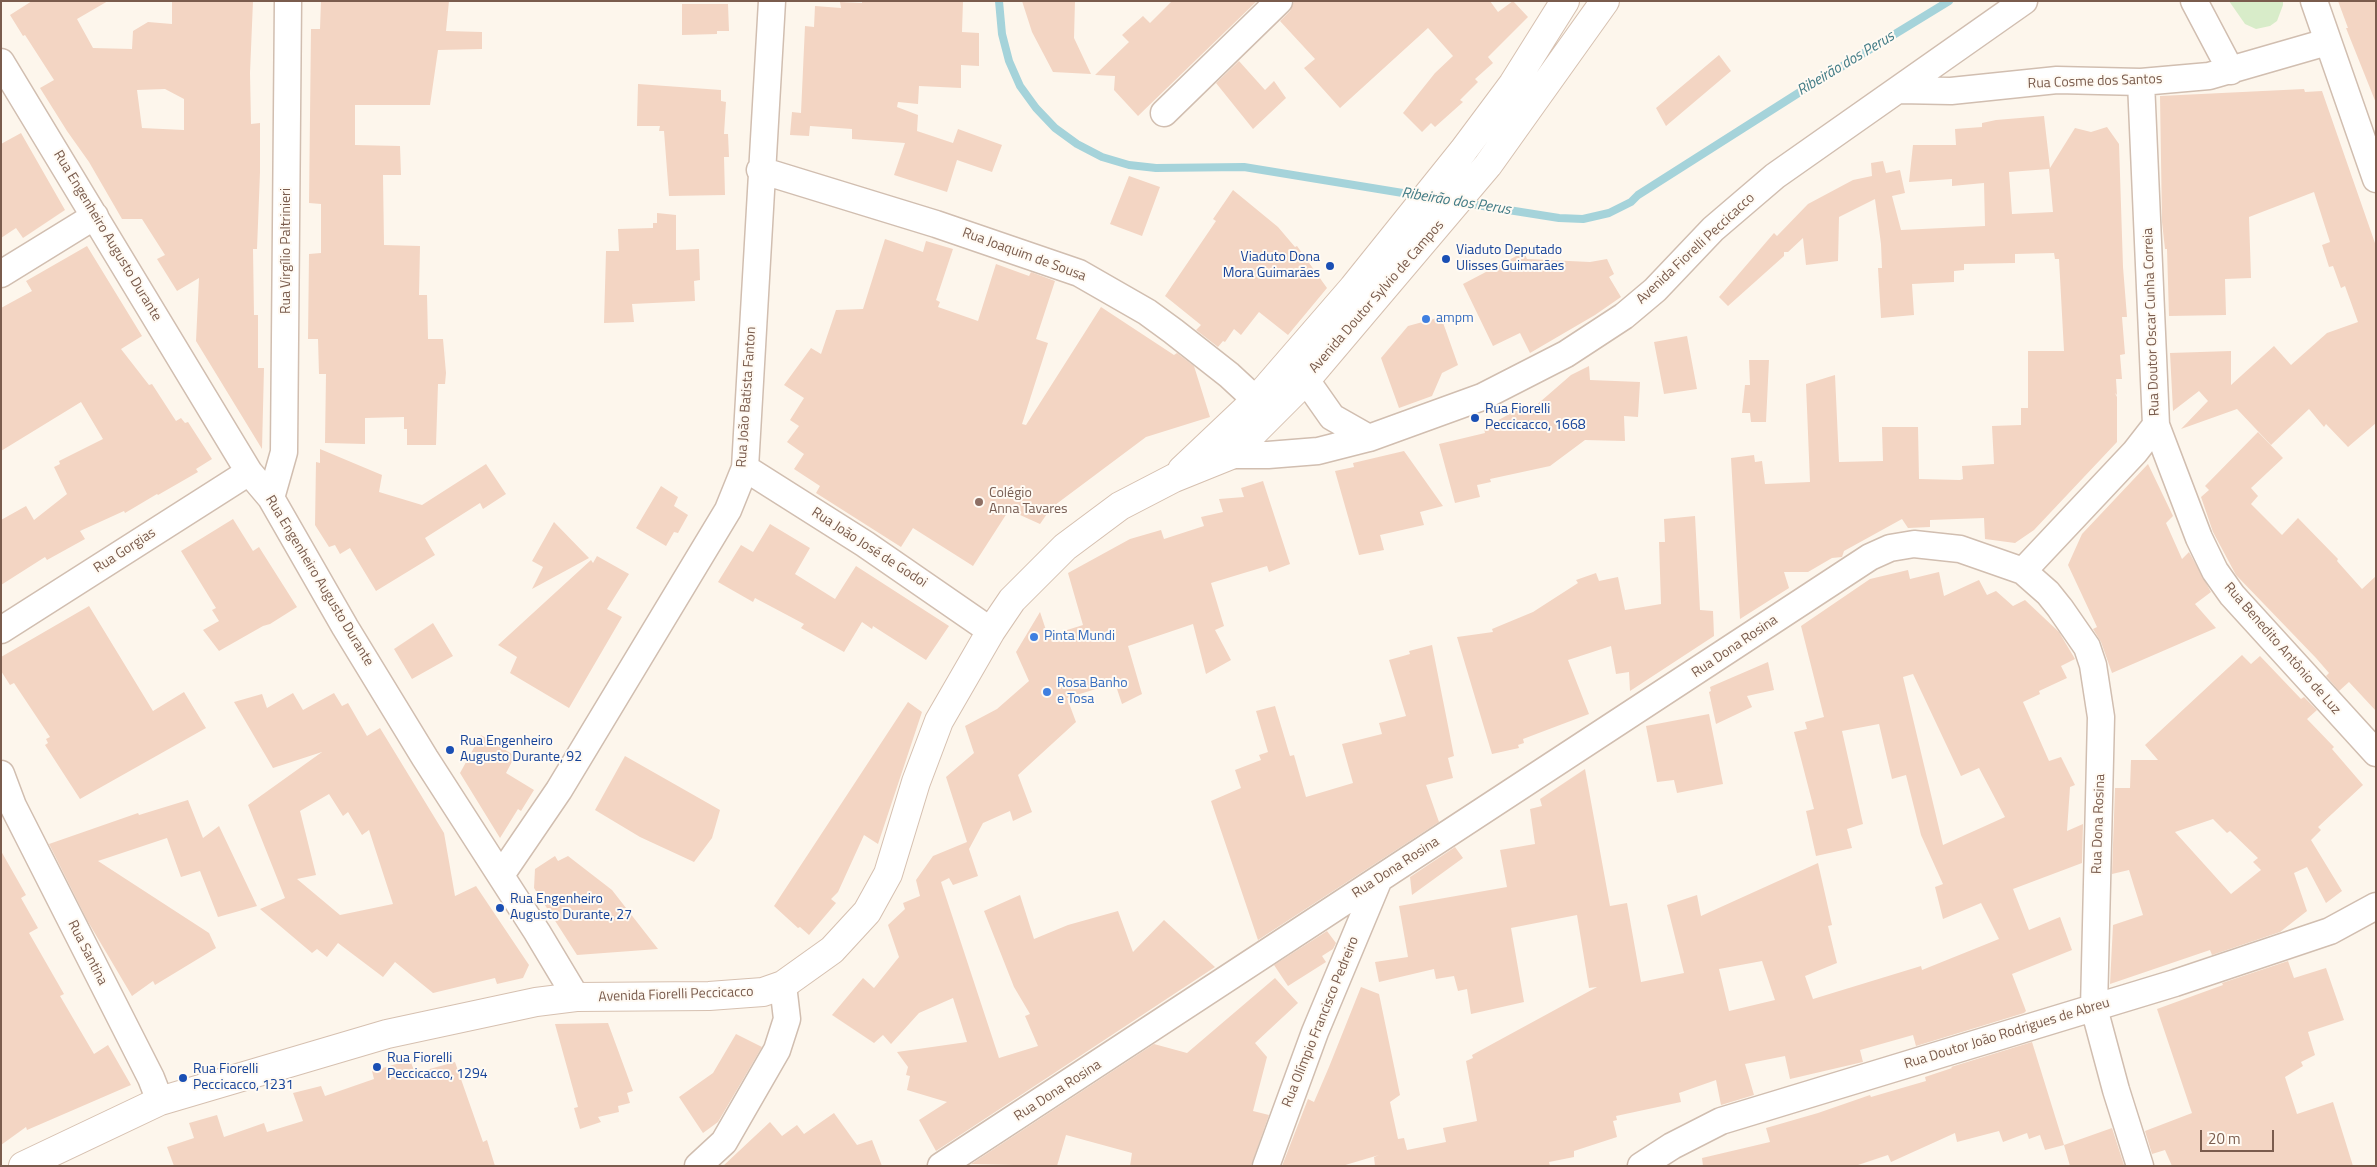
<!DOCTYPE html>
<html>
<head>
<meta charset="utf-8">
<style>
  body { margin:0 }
  #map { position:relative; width:2377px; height:1167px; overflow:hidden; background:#fdf6ec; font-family:"Titillium Web",sans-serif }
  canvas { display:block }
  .frame { position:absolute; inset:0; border:2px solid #7a5c4d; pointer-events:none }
  .scale { position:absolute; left:2200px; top:1130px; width:74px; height:22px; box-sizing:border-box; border:2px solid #7a5c4d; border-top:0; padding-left:6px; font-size:15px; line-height:18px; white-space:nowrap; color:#7a5c4d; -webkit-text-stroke:4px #fffaf3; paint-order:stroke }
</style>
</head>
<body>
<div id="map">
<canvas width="2377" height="1167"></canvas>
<div class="frame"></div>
<div class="scale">20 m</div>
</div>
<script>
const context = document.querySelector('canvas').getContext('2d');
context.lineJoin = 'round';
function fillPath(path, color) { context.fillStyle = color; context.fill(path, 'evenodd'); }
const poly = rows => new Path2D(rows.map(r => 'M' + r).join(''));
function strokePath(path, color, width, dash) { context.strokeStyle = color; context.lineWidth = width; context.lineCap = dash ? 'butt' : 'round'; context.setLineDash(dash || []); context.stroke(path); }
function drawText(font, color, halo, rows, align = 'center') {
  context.font = font + ' "Titillium Web",sans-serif'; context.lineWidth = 4; context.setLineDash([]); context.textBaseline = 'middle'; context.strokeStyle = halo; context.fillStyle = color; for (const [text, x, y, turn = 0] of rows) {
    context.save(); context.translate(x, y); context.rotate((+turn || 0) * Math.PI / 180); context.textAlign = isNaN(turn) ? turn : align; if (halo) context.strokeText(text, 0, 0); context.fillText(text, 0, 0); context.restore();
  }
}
const green = poly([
  [2229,1,2283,1,2283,5,2277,21,2270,26,2256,29,2245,24]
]);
const stream = poly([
  [999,1,1002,34,1009,61,1020,86,1036,108,1055,128,1077,144,1102,157,1129,165,1156,168,1244,167,1421,196],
  [1464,203,1559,218,1583,219,1609,213,1631,202,1638,195,1800,92,1949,1]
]);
const building = poly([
  [32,1,108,1,77,19,93,48,132,49,133,31,148,22,172,24,172,1,253,1,250,73,251,124,260,123,260,172,257,249,253,249,254,315,258,315,258,368,264,368,262,449,196,341,199,278,177,291,157,259,165,255,142,219,122,219,89,162,67,131,40,88,54,80,25,35,23,36,10,15],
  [165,89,184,99,184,130,142,128,137,90],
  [321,1,449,1,446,31,482,32,482,49,438,50,430,105,355,105,355,145,400,146,401,175,383,175,384,245,420,246,419,295,427,295,428,339,443,339,446,373,445,384,438,384,436,445,407,445,407,429,404,429,404,417,365,418,365,444,325,443,326,374,319,374,318,339,308,339,309,254,321,253,321,204,309,203,311,29,320,29],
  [862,1,963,1,962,32,979,33,979,66,961,65,961,88,919,86,918,104,898,102,897,107,918,115,917,131,953,143,958,129,1002,145,992,172,957,160,947,192,894,175,905,143,852,139,852,129,810,126,809,136,790,135,792,112,801,113,805,26,814,27,815,6,841,8,840,2,862,3],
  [1022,1,1075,1,1074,38,1091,74,1053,72,1032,32],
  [1172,1,1257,1,1138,116,1114,90,1115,76,1095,75,1129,42,1122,35,1143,16,1150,23],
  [1294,1,1490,1,1498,12,1513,1,1528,17,1488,57,1493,63,1475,79,1478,82,1460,100,1463,102,1435,127,1431,123,1422,132,1403,113,1435,73,1453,56,1428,28,1340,108,1304,68,1315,59,1280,21,1290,11],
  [2338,1,2376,1,2376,103,2346,28,2348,28],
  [682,4,728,4,729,31,717,31,717,34,682,35],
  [1719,55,1731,71,1666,126,1656,108],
  [1239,61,1265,90,1274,81,1286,98,1253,129,1216,83],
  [638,84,721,90,721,101,726,102,724,134,728,134,729,157,724,157,725,195,669,196,664,131,659,131,660,126,637,126],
  [2304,89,2305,92,2322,91,2376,246,2376,423,2348,447,2326,424,2324,427,2309,409,2271,445,2237,409,2181,429,2208,401,2199,391,2173,411,2170,353,2231,351,2231,385,2274,346,2291,365,2327,333,2358,322,2345,286,2341,288,2333,266,2329,267,2322,245,2330,242,2314,192,2249,217,2251,278,2225,279,2226,315,2169,316,2167,249,2165,249,2162,222,2160,96],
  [2044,116,2050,168,2075,128,2091,132,2107,127,2119,144,2123,267,2127,317,2122,317,2125,354,2120,355,2122,379,2116,379,2117,395,2115,393,2117,397,2117,442,2034,530,2015,543,1985,539,1984,518,1930,520,1930,527,1908,528,1902,519,1844,551,1842,557,1832,558,1808,572,1784,572,1789,588,1740,619,1731,458,1754,455,1755,462,1762,461,1765,484,1810,482,1806,384,1835,375,1839,462,1883,461,1882,427,1918,427,1919,479,1960,480,1963,479,1962,466,1994,464,1992,426,2021,425,2021,408,2028,408,2028,351,2064,351,2059,259,2055,259,2054,253,2015,254,2015,263,1964,264,1964,270,1954,271,1954,282,1912,284,1914,315,1881,318,1878,268,1882,268,1881,244,1875,199,1839,217,1838,261,1806,265,1803,238,1788,252,1784,252,1784,256,1728,306,1719,297,1774,233,1777,236,1808,204,1853,180,1872,176,1871,163,1883,161,1886,173,1900,170,1905,193,1892,196,1901,230,1985,226,1984,183,1952,186,1952,179,1909,182,1913,145,1956,145,1955,129,1982,127,1982,123,1996,120],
  [2049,169,2053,212,2012,214,2009,172],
  [21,133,65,210,23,238,16,228,1,238,1,144],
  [1129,176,1160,187,1142,236,1110,224],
  [1233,190,1278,227,1295,247,1297,246,1327,288,1288,335,1259,312,1241,335,1234,329,1225,342,1223,341,1218,347,1196,330,1201,325,1165,296,1216,221,1213,219],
  [657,213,676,215,676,250,699,249,700,280,694,281,695,301,632,304,634,322,604,323,606,251,619,251,618,229,653,228,653,223,657,223],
  [885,239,923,252,926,241,953,249,936,300,940,302,938,307,978,321,996,264,1029,276,1031,272,1055,281,1036,339,1048,343,1022,424,1026,425,1101,307,1174,355,1177,353,1194,366,1210,417,1146,437,1051,508,1040,524,1009,510,973,566,913,528,901,547,816,493,820,486,794,469,804,454,787,442,799,426,790,420,804,398,784,385,811,348,821,354,836,310,863,309],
  [87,246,142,336,121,349,149,385,152,384,176,421,181,418,185,423,188,422,212,459,196,469,198,472,158,495,157,494,125,513,124,511,80,531,85,539,47,560,45,557,1,585,1,520,26,506,34,520,67,494,54,467,60,464,59,461,103,439,81,402,1,451,1,308,32,291,26,281],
  [1524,252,1527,259,1590,262,1607,259,1614,274,1609,277,1621,297,1595,315,1530,353,1520,333,1493,346,1463,284],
  [1441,317,1458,365,1442,373,1432,396,1399,408,1381,358,1408,326],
  [1687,336,1697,389,1664,394,1654,342],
  [1749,360,1769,360,1766,422,1751,422,1750,413,1742,413,1745,385,1750,385],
  [1589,366,1590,380,1640,382,1638,417,1624,416,1625,441,1585,440,1550,466,1490,479,1491,482,1477,485,1480,497,1455,503,1439,444,1485,433,1484,428,1524,406,1525,415,1571,375],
  [2258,432,2283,458,2251,488,2258,496,2251,504,2282,535,2298,518,2338,559,2337,561,2362,589,2376,576,2376,711,2349,682,2339,691,2326,676,2329,673,2316,658,2236,575,2213,532,2201,497,2209,490,2205,486],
  [320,449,382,475,379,492,422,505,486,464,506,494,483,509,480,503,425,538,435,555,376,591,350,548,340,554,335,545,329,547,315,525,316,462,320,463],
  [1404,451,1443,506,1420,512,1424,525,1380,535,1384,550,1359,555,1335,471,1354,467,1353,463],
  [2148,464,2173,516,2166,523,2182,559,2189,552,2211,592,2195,604,2216,628,2112,673,2101,642,2093,629,2097,627,2068,565,2082,534],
  [1263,481,1290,564,1269,572,1267,566,1211,583,1224,626,1215,630,1231,660,1206,674,1193,624,1128,646,1142,694,1122,704,1115,683,1067,698,1076,722,1018,775,1032,812,1013,821,1010,811,983,823,969,849,978,876,953,885,949,878,941,882,999,1058,1038,1046,1025,1016,1030,1014,1014,987,984,911,1020,895,1034,939,1068,925,1118,911,1133,952,1164,920,1215,967,936,1151,919,1120,947,1102,907,1090,910,1076,906,1075,908,1067,897,1052,967,1042,953,998,919,1013,891,1044,883,1035,874,1043,832,1015,863,978,874,988,899,957,888,925,905,909,903,903,920,896,916,880,933,856,967,842,946,777,974,753,965,726,997,709,1029,681,1016,652,1040,612,1048,636,1083,625,1068,573,1130,539,1161,530,1164,539,1204,526,1201,517,1223,512,1219,499,1244,497,1241,488],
  [661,486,678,497,674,506,688,515,678,533,674,532,666,546,636,528],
  [1695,516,1700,610,1713,611,1714,636,1630,691,1629,672,1616,674,1611,646,1568,660,1589,714,1523,739,1524,743,1518,745,1519,748,1492,754,1457,637,1493,632,1492,629,1533,612,1578,583,1576,580,1596,573,1599,581,1618,577,1625,610,1661,604,1659,542,1665,542,1664,519],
  [233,519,253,551,259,547,297,607,270,624,263,626,219,651,203,630,219,621,212,610,216,608,181,551],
  [554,522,589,558,532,589,543,567,532,561],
  [770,524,810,548,795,574,835,599,856,566,949,626,926,660,873,626,872,629,862,622,844,652,801,628,804,624,755,598,753,602,718,582,741,545,753,552],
  [597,556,629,574,607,609,622,617,569,708,510,673,517,657,498,645,591,560,593,563],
  [1908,570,1910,579,1939,572,1944,596,1979,580,1987,595,1996,591,2013,606,2025,600,2059,632,2075,659,2061,666,2067,678,2039,691,2040,694,2023,702,2049,761,2061,757,2075,785,2070,787,2067,831,2083,824,2082,863,2013,889,2029,930,2060,917,2072,950,2012,974,2026,1011,2024,1013,1916,1046,1913,1035,1860,1050,1863,1062,1790,1079,1785,1056,1745,1064,1754,1095,1721,1105,1716,1080,1679,1093,1681,1102,1616,1116,1617,1120,1613,1121,1617,1137,1574,1151,1574,1157,1549,1162,1550,1166,1375,1166,1374,1157,1379,1155,1342,1166,1282,1166,1308,1099,1314,1102,1329,1067,1361,987,1379,994,1400,1095,1390,1102,1398,1139,1404,1138,1407,1150,1446,1142,1443,1128,1477,1121,1466,1061,1473,1058,1472,1055,1597,987,1589,988,1577,915,1511,928,1524,1002,1471,1014,1467,989,1458,991,1454,976,1436,979,1434,969,1379,982,1375,962,1408,957,1399,906,1507,887,1500,850,1535,844,1530,809,1542,806,1540,799,1585,769,1610,906,1627,903,1641,982,1684,973,1667,905,1697,895,1701,916,1818,863,1832,925,1828,926,1837,963,1805,976,1813,999,1921,966,1922,970,1999,939,1981,903,1943,919,1935,887,1943,884,1921,835,1906,775,1892,779,1879,724,1842,731,1863,824,1847,829,1852,848,1816,856,1806,811,1814,809,1794,732,1807,729,1805,722,1824,717,1801,626,1870,579],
  [1913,674,1961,776,1979,768,2005,817,1943,845,1903,677],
  [1762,961,1775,1000,1729,1011,1719,969],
  [89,606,153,711,184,692,206,728,80,799,45,745,48,743,46,739,50,737,14,683,10,685,1,671,1,657],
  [433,623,453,656,412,679,394,649],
  [1432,645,1454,756,1448,758,1453,778,1426,785,1439,822,1258,940,1211,801,1241,788,1235,770,1261,760,1259,755,1268,752,1256,711,1275,706,1290,756,1294,755,1306,797,1353,783,1342,744,1382,734,1379,723,1406,716,1389,660,1410,654,1409,651],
  [2242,655,2251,664,2260,656,2301,699,2304,697,2317,710,2307,719,2334,747,2332,749,2363,785,2318,827,2321,830,2311,840,2342,891,2326,903,2307,867,2294,873,2307,911,2280,932,2212,955,2210,950,2110,984,2113,925,2143,915,2129,870,2112,874,2115,788,2130,788,2131,760,2158,760,2145,745],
  [2213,819,2227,833,2230,831,2258,858,2253,862,2261,870,2231,894,2175,832],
  [1768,662,1774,690,1747,696,1752,707,1716,724,1709,692,1711,691,1710,687],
  [293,693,303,710,334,693,342,706,348,703,367,736,380,728,444,833,455,896,476,886,529,965,523,978,497,984,495,978,433,993,395,962,383,977,338,943,327,957,317,949,312,953,260,909,285,898,248,805,322,752,273,768,234,702,262,694,267,708],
  [329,794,343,816,348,812,362,835,369,830,393,904,340,915,297,879,316,875,300,811],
  [908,702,922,712,878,844,864,835,838,892,831,899,836,903,809,935,800,927,798,928,774,906],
  [1709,714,1723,784,1677,793,1674,780,1657,782,1646,726],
  [481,735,515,756,506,773,534,790,521,811,518,809,500,838,460,773],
  [625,756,720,810,712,838,694,862,640,837,595,810],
  [188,800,203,838,219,826,257,906,218,917,200,871,181,877,167,838,98,861,209,933,216,948,155,985,153,981,132,996,87,920,49,844,138,813,139,815],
  [1455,847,1463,858,1412,895,1410,877],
  [1,851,26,895,21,898,38,928,29,933,64,994,60,996,94,1054,108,1045,131,1085,27,1130,26,1127,1,1145],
  [555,856,558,861,568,856,612,890,658,949,577,955,534,888,535,869],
  [1327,931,1336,943,1333,949,1322,956,1326,962,1288,986,1274,965],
  [2288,961,2294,978,2326,968,2344,1020,2308,1032,2315,1055,2301,1062,2303,1066,2285,1077,2297,1114,2333,1102,2353,1166,2172,1166,2165,1150,2152,1154,2145,1131,2192,1113,2157,1009,2223,985,2222,983],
  [1275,978,1298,1003,1255,1043,1267,1057,1253,1111,1269,1115,1251,1166,1130,1166,1132,1153,1066,1135,1057,1166,971,1164,1154,1044,1187,1053],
  [608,1023,633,1091,627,1093,630,1103,618,1106,619,1112,598,1117,601,1122,580,1129,574,1108,578,1107,555,1024],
  [736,1034,762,1047,718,1122,703,1133,679,1097,713,1073],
  [2032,1042,2064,1145,2045,1150,2040,1135,2029,1139,2027,1133,2003,1142,1999,1131,1957,1142,1955,1133,1891,1162,1888,1155,1855,1166,1703,1166,1702,1158,1770,1142,1766,1128,1818,1113,1870,1095,1871,1097,1926,1081,1925,1077,1952,1068,1951,1067],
  [410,1060,415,1073,455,1062,483,1142,487,1140,495,1166,174,1166,167,1147,194,1138,189,1123,217,1115,224,1137,264,1123,267,1132,303,1121,293,1093,321,1086,325,1096,374,1079,372,1071],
  [834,1113,857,1145,872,1140,882,1166,723,1166,770,1122,782,1136,797,1125,804,1134],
  [2112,1128,2124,1165,2070,1166,2064,1145]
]);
const street = poly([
  [2194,1,2231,71],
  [2314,1,2376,179],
  [1,62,249,472,271,498,345,627,425,758,537,932,576,997],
  [1899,90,1951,91,2057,80,2141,82,2209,76,2327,42],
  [1164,113,1279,1],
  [760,170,936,224,1079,273,1147,312,1173,331,1229,375,1256,400],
  [1,274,95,216],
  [1306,380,1332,417,1369,438],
  [2156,425,2199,538,2215,571,2232,595,2376,753],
  [1231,455,1268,455,1318,451,1369,438,1482,397,1566,354,1624,316,1655,290,1713,229,1775,176,2024,1],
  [745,468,865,544,991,631],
  [271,498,284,452,288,1],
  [2023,571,2135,452,2156,425,2141,82],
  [1,630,249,472],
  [1,774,13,806,151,1078,160,1101],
  [501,875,559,790,728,510,745,468,772,1],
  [698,1166,724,1142,777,1050,787,1019,783,985],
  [941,1166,1870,557,1890,548,1914,544,1960,549,2023,571,2048,593,2060,608,2087,647,2093,665,2101,717,2094,1008,2116,1090,2140,1166],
  [1266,1166,1315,1032,1379,879],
  [1641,1166,1672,1146,1721,1121,2175,983,2330,931,2376,906]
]);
const secondary = poly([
  [1182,470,1256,400,1353,288,1463,151,1513,84,1565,1],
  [23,1166,160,1101,387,1034,536,1002,576,997,709,996,763,992,783,985,832,950,867,912,888,874,916,782,939,721,991,631,1012,600,1065,547,1120,506,1174,478,1231,455,1306,380,1488,165,1605,1]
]);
const markers = [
  [1446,259,5,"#1a4fb4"],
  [1330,266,5,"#1a4fb4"],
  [1426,319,5,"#3f7fe0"],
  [1475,418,5,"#1a4fb4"],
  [979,502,5,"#8d6e63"],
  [1034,637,5,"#3f7fe0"],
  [1047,692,5,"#3f7fe0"],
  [450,750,5,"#1a4fb4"],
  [500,908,5,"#1a4fb4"],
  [377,1067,5,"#1a4fb4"],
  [183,1078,5,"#1a4fb4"]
];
const streetNames = [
  ["Rua Cosme dos Santos",2095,82,-2],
  ["Rua Engenheiro Augusto Durante",107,236,59],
  ["Avenida Fiorelli Peccicacco",1696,249,-43],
  ["Rua Virgílio Paltrinieri",287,251,-90],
  ["Rua Joaquim de Sousa",1024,255,20],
  ["Avenida Doutor Sylvio de Campos",1377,297,-49],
  ["Rua Doutor Oscar Cunha Correia",2152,322,-92],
  ["Rua João Batista Fanton",747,397,-86],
  ["Rua João José de Godoi",869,548,33],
  ["Rua Gorgias",125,551,-33],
  ["Rua Engenheiro Augusto Durante",319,581,59],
  ["Rua Dona Rosina",1735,647,-34],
  ["Rua Benedito Antônio de Luz",2282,649,49],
  ["Rua Dona Rosina",2099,824,-88],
  ["Rua Dona Rosina",1396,868,-33],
  ["Rua Santina",87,953,63],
  ["Avenida Fiorelli Peccicacco",676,995,-2],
  ["Rua Olímpio Francisco Pedreiro",1321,1022,-68],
  ["Rua Doutor João Rodrigues de Abreu",2007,1034,-17],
  ["Rua Dona Rosina",1058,1091,-33]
];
const transitNames = [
  ["Viaduto Deputado",1456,251],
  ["Ulisses Guimarães",1456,267],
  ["Viaduto Dona",1320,258,"right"],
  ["Mora Guimarães",1320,274,"right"],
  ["Rua Fiorelli",1485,410],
  ["Peccicacco, 1668",1485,426],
  ["Rua Engenheiro",460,742],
  ["Augusto Durante, 92",460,758],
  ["Rua Engenheiro",510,900],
  ["Augusto Durante, 27",510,916],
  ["Rua Fiorelli",387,1059],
  ["Peccicacco, 1294",387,1075],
  ["Rua Fiorelli",193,1070],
  ["Peccicacco, 1231",193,1086]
];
const shopNames = [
  ["ampm",1436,319],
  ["Pinta Mundi",1044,637],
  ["Rosa Banho",1057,684],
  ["e Tosa",1057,700]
];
const educationNames = [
  ["Colégio",989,494],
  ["Anna Tavares",989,510]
];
const waterNames = [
  ["Ribeirão dos Perus",1846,64,-31],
  ["Ribeirão dos Perus",1456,202,9]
];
fillPath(green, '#d8ecc9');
strokePath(stream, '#a5d3da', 8);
fillPath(building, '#f3d5c3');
strokePath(street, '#d1beb0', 29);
strokePath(secondary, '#d6c0b0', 30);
strokePath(street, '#fff', 26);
strokePath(secondary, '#fff', 28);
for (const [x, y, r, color] of markers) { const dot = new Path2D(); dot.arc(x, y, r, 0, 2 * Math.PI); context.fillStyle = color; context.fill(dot); strokePath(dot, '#fffaf3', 2); }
drawText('14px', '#7a5c4d', '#fffaf3', streetNames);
drawText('14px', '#164399', '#fffaf3', transitNames, 'left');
drawText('14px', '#366cbe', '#fffaf3', shopNames, 'left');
drawText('14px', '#785e54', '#fffaf3', educationNames, 'left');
drawText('italic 15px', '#437c86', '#fffaf3', waterNames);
</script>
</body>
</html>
